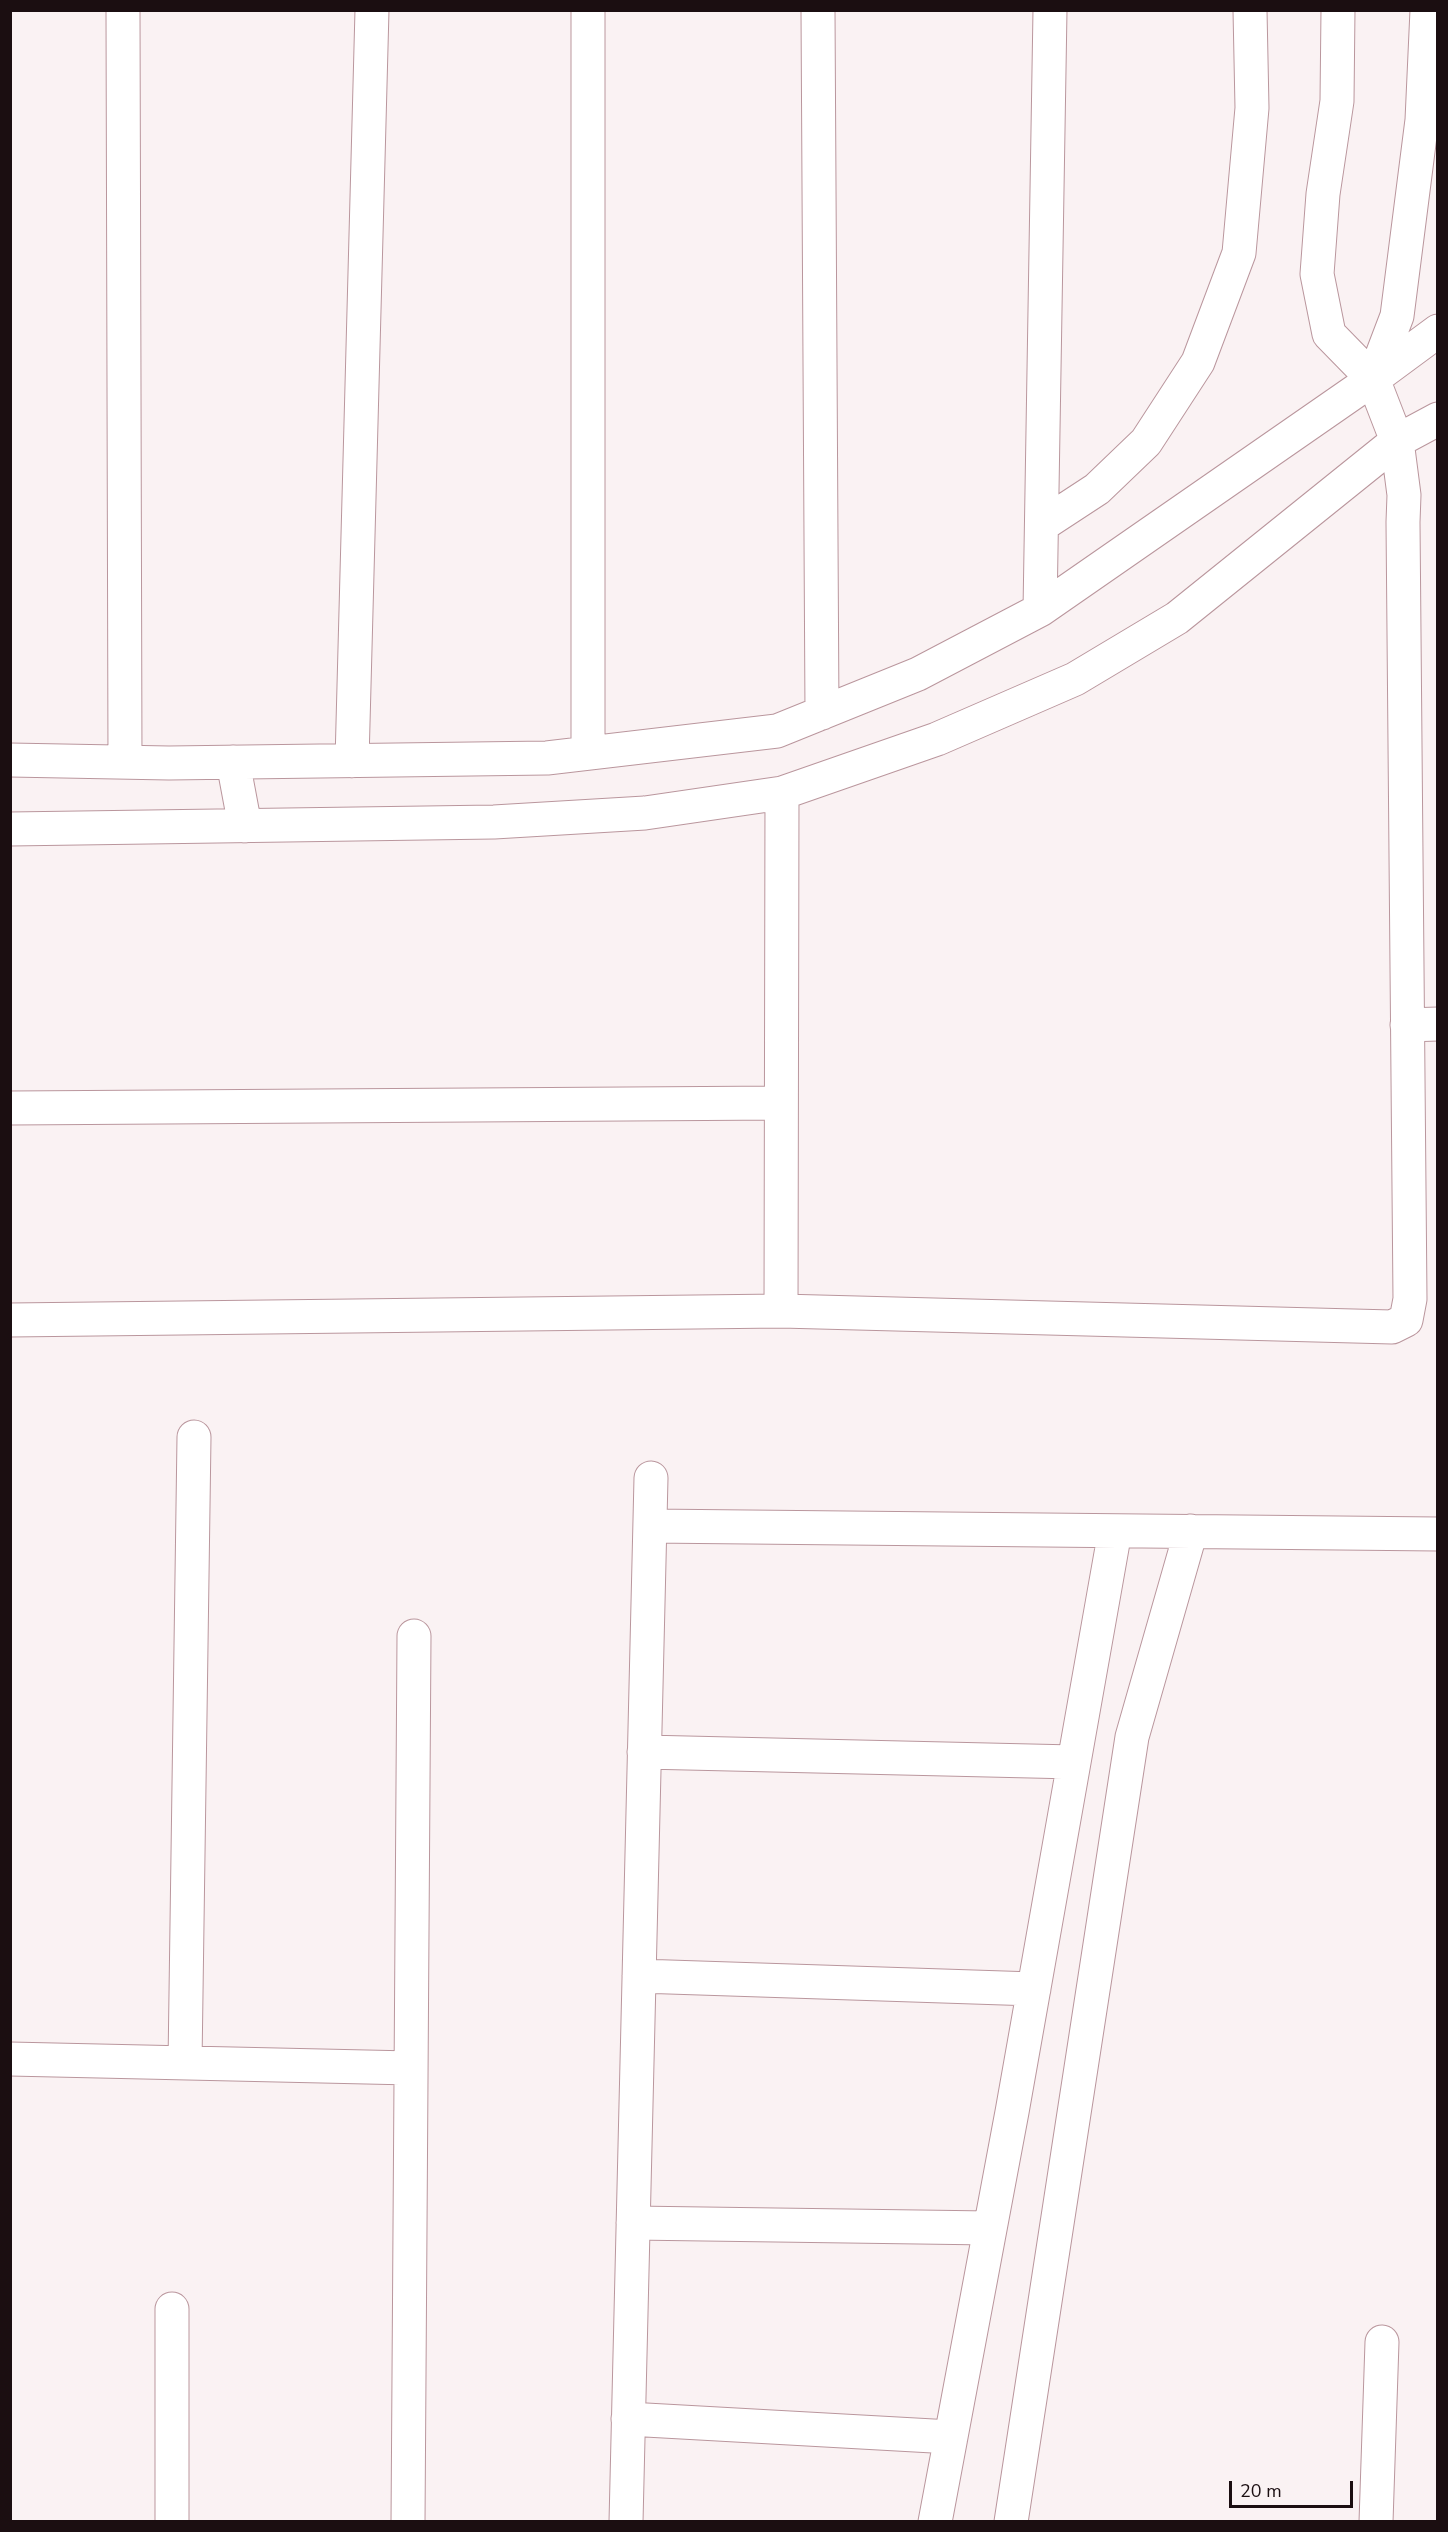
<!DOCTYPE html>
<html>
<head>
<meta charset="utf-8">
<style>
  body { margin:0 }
  #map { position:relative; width:1448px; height:2532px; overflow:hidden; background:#faf2f3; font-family:"Nunito Sans",sans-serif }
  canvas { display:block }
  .frame { position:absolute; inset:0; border:12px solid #1b0e11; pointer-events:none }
  .scale { position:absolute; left:1229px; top:2481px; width:124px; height:27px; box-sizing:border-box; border:3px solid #1b0e11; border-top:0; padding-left:8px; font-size:18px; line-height:21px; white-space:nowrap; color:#1b0e11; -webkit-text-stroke:4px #faf2f3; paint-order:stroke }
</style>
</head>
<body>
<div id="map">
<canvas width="1448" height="2532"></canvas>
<div class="frame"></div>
<div class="scale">20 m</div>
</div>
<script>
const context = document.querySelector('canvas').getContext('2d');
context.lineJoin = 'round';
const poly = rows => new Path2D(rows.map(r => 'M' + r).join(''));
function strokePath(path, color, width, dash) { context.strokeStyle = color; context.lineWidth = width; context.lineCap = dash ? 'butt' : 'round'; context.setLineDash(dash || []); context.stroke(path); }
const minor = poly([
  [123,10,125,762],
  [818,10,822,713],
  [1373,379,1397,316,1422,120,1427,10],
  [1042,525,1097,489,1146,442,1198,362,1239,253,1252,108,1250,10],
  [1040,610,1050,10],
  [588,753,588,10],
  [10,760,169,763,547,758,777,731,918,674,1040,610,1373,379,1438,331],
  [352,761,372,10],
  [233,762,245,826],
  [10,829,494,822,645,813,782,793,937,739,1075,679,1177,618,1397,441,1438,419],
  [1407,1025,1438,1024],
  [10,1108,781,1103],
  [781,1311,782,793],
  [10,1320,781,1311,1392,1327,1406,1320,1410,1299,1403,522,1404,495,1397,441,1373,379,1329,334,1317,274,1323,194,1337,101,1338,10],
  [650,1526,1438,1534],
  [644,1752,1074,1762],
  [639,1976,1034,1989],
  [10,2059,411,2068],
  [185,2063,194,1437],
  [633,2223,990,2228],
  [172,2309,172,2522],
  [628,2419,951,2437],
  [408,2522,414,1636],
  [626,2522,651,1478],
  [935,2522,1012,2112,1115,1531],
  [1011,2522,1132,1737,1191,1531],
  [1376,2522,1382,2342]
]);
strokePath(minor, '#ba969d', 35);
strokePath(minor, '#fff', 33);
</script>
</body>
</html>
